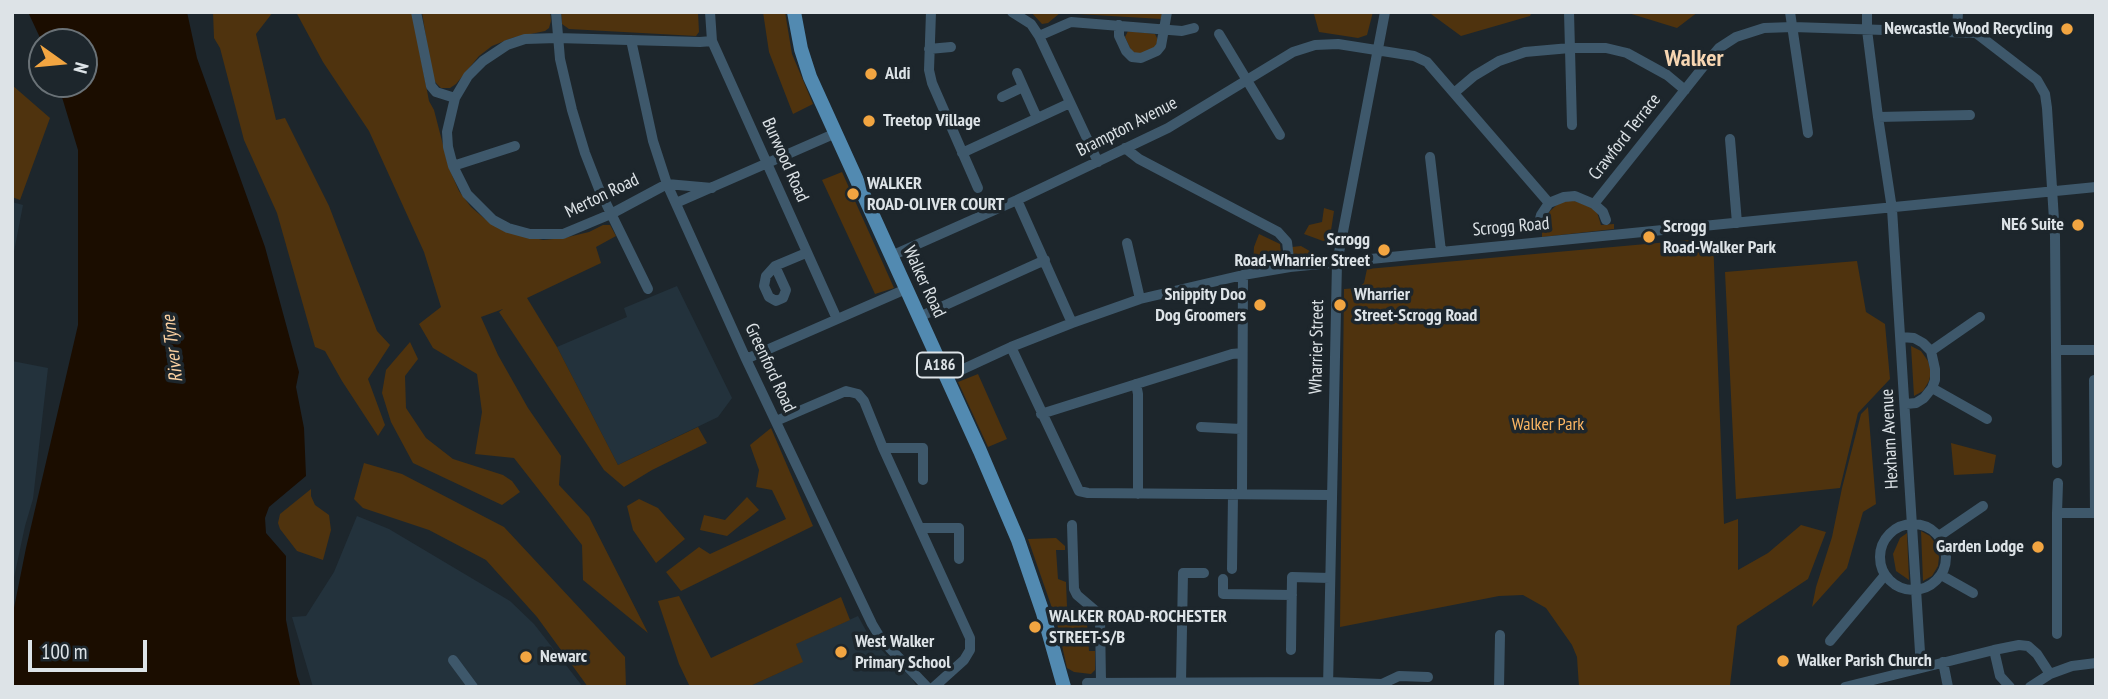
<!DOCTYPE html>
<html>
<head>
<meta charset="utf-8">
<style>
  body { margin:0 }
  #map { position:relative; width:2108px; height:699px; overflow:hidden; background:#1d262c; font-family:"PT Sans Narrow",sans-serif }
  canvas { display:block }
  .frame { position:absolute; inset:0; border:14px solid #dde3e7; pointer-events:none }
  .north { position:absolute; left:28px; top:28px; width:70px; height:70px; box-sizing:border-box; background:#1d262c; border:2px solid #6a7277; border-radius:50%; rotate:105deg; font-size:19px; font-weight:700; line-height:28px; text-align:center; color:#dde3e7 }
  .north::after { content:''; display:block; margin:auto; width:24px; height:32px; background:#f2a541; clip-path:polygon(50% 0,100% 100%,50% 72%,0 100%) }
  .scale { position:absolute; left:28px; top:640px; width:119px; height:32px; box-sizing:border-box; border:4px solid #dde3e7; border-top:0; padding-left:9px; font-size:21px; line-height:24px; white-space:nowrap; color:#dde3e7; -webkit-text-stroke:5px #1d262c; paint-order:stroke }
</style>
</head>
<body>
<div id="map">
<canvas width="2108" height="699"></canvas>
<div class="frame"></div>
<div class="north">N</div>
<div class="scale">100 m</div>
</div>
<script>
const context = document.querySelector('canvas').getContext('2d');
context.lineJoin = 'round';
function fillPath(path, color) { context.fillStyle = color; context.fill(path, 'evenodd'); }
const poly = rows => new Path2D(rows.map(r => 'M' + r).join(''));
function strokePath(path, color, width, dash) { context.strokeStyle = color; context.lineWidth = width; context.lineCap = dash ? 'butt' : 'round'; context.setLineDash(dash || []); context.stroke(path); }
function drawText(font, color, halo, rows, align = 'center') {
  context.font = font + ' "PT Sans Narrow",sans-serif'; context.lineWidth = 7; context.setLineDash([]); context.textBaseline = 'middle'; context.strokeStyle = halo; context.fillStyle = color; for (const [text, x, y, turn = 0] of rows) {
    context.save(); context.translate(x, y); context.rotate((+turn || 0) * Math.PI / 180); context.textAlign = isNaN(turn) ? turn : align; if (halo) context.strokeText(text, 0, 0); context.fillText(text, 0, 0); context.restore();
  }
}
const built = poly([
  [12,202,23,205,12,262],
  [677,286,732,398,718,417,618,465,557,347,627,317,624,308],
  [12,361,48,368,33,499,25,526,12,587],
  [357,516,389,529,510,601,534,624,583,687,313,687,292,617,306,616,334,572],
  [858,616,869,636,891,660,911,677,917,687,748,687,802,662,795,644]
]);
const green = poly([
  [213,12,273,12,256,34,276,120,285,118,329,206,377,331,390,345,368,379,385,425,378,436,342,381,325,351,315,347,277,213,244,140,220,48,214,38],
  [296,12,412,12,429,101,434,110,449,168,459,191,471,207,485,219,504,231,543,240,564,238,589,232,603,225,610,225,616,236,596,247,601,263,527,298,557,347,618,465,698,427,707,443,652,470,624,487,604,470,499,312,503,309,481,317,498,355,528,408,561,456,559,485,589,517,648,633,583,580,582,545,514,458,475,454,482,412,477,374,433,348,419,324,441,307,424,252,369,131,323,62],
  [422,12,550,12,551,21,549,28,545,31,512,38,492,46,479,56,456,84,450,88,441,88,436,83,432,76],
  [561,12,698,12,699,32,696,36,569,29,562,24],
  [763,12,785,12,792,54,813,104,793,114,769,52],
  [1031,12,1162,12,1162,19,1060,13,1048,23,1042,24],
  [1307,12,1373,12,1367,35,1358,38,1319,32,1314,14],
  [1431,12,1532,12,1530,16,1461,36,1431,14],
  [1625,12,1698,12,1677,28],
  [1128,31,1155,34,1158,40,1155,47,1143,53,1136,54,1131,50,1125,37],
  [12,85,50,118,20,200,12,197],
  [842,172,894,288,875,294,822,180],
  [1572,200,1596,209,1601,225,1614,224,1614,229,1542,237,1542,226,1550,211,1559,203],
  [1324,208,1334,211,1330,237,1327,240,1323,241,1304,234,1309,225,1322,222],
  [1259,234,1280,244,1281,254,1275,261,1253,264,1254,247],
  [1713,238,1724,524,1738,519,1738,570,1768,553,1801,525,1826,532,1808,579,1737,626,1730,685,1740,687,1579,687,1577,657,1572,645,1546,608,1523,595,1499,596,1340,627,1344,289,1358,288,1364,283,1367,269],
  [1301,246,1320,257,1317,260,1302,263,1296,261,1293,255,1292,247],
  [1857,261,1866,312,1885,324,1890,379,1858,413,1840,488,1736,499,1725,272],
  [410,342,418,359,405,376,406,408,426,438,453,459,503,475,512,481,520,492,502,505,413,463,391,422,382,393,386,370],
  [1911,346,1921,351,1928,361,1931,372,1929,381,1923,391,1914,396],
  [978,374,1007,439,988,447,958,382],
  [1868,407,1876,504,1863,512,1847,568,1812,607,1816,587,1832,537,1842,488,1861,414],
  [771,428,813,526,681,591,666,572,699,547,710,554,786,519,772,490,756,487,759,470,750,445],
  [1951,443,1996,455,1993,473,1954,475],
  [364,463,402,474,504,527,625,657,626,687,588,687,537,617,486,560,429,530,363,508,354,499],
  [311,489,311,496,315,505,329,515,331,530,323,560,297,551,280,529,278,523,280,514],
  [747,497,759,510,727,536,700,530,704,515,725,520],
  [639,499,658,508,685,539,656,563,633,530,627,506],
  [1921,531,1930,536,1937,546,1939,557,1938,566,1932,576,1923,581],
  [1907,533,1909,580,1896,571,1893,554,1900,538],
  [1056,538,1065,546,1065,550,1056,550,1058,579,1066,582,1067,607,1052,608,1028,539],
  [679,596,711,658,841,597,850,620,796,644,803,662,748,687,690,687,679,664,658,601],
  [1082,611,1087,623,1089,651,1095,651,1095,670,1091,674,1074,672,1067,668,1056,619,1058,612]
]);
const water = poly([
  [28,12,187,12,197,58,265,247,299,372,296,387,304,428,306,476,269,507,265,518,266,533,286,556,286,620,297,676,301,687,12,687,12,618,26,548,78,325,78,150,58,84,84,84,84,42,42,42]
]);
const minor = poly([
  [416,12,431,86,436,92,455,98,447,132,448,147,453,166,467,194,493,220,508,228,530,234,563,234,611,214,667,184,712,188],
  [556,12,560,59,572,110,585,153,599,189,648,289],
  [710,12,712,41,837,319],
  [931,12,929,70,932,83,978,188],
  [1012,12,1031,24,1039,36,1098,162],
  [1569,12,1572,125],
  [1790,12,1808,133],
  [1867,12,1867,30,1878,117,1892,209,1921,668],
  [1119,25,1119,36,1126,51,1132,57,1141,58,1157,51,1161,46,1167,12],
  [1957,31,1958,12],
  [1219,34,1280,135],
  [1039,36,1071,22,1182,31,1194,28],
  [631,40,653,141,667,184,746,359,872,624,881,639,927,687],
  [929,49,951,47],
  [1017,73,1037,118],
  [1454,93,1474,76,1499,61,1525,52,1570,48,1606,48,1627,53,1667,75,1685,90],
  [1002,97,1023,87],
  [455,98,468,76,483,61,507,45,525,39,557,38,700,42,712,41],
  [1878,117,1970,115],
  [1730,139,1737,223],
  [1125,148,1139,159,1278,232,1287,242,1290,267],
  [962,153,1070,103],
  [1430,157,1441,251],
  [453,166,515,146],
  [1017,200,1072,323],
  [676,203,836,133],
  [1594,204,1707,62,1719,48,1736,37,1764,28,1793,27,1976,33,2037,80,2045,94,2047,108,2055,236,2057,463],
  [1538,226,1541,215,1549,203,1564,197,1575,196,1594,204,1603,212,1606,220],
  [1127,243,1140,299],
  [891,256,1017,200,1168,128,1293,52,1315,45,1338,44,1414,56,1427,62,1549,203],
  [775,266,786,290,783,298,776,301,769,297,764,286,766,276,775,266,806,253],
  [919,317,1045,260],
  [1901,337,1914,338,1923,343,1931,351,1935,369,1935,380,1932,388,1924,398,1916,403,1906,404],
  [1011,347,1079,491,1088,493,1331,495],
  [2057,350,2096,350],
  [1931,351,1980,317],
  [746,359,906,289],
  [946,377,1011,347,1072,323,1140,299,1243,275,1290,267,2096,187],
  [2094,380,2095,513],
  [1136,384,1138,394,1138,494],
  [1932,388,1987,419],
  [1041,414,1232,354,1242,353],
  [776,421,846,391,858,394,864,401,883,448,970,638,970,650,964,660,934,687],
  [1201,427,1241,429],
  [883,448,923,448,923,480],
  [1242,494,1243,275],
  [2057,513,2058,483],
  '1880 557a33 33 0 1 1 66 0a33 33 0 1 1-66 0Z',
  [1072,525,1074,589,1077,595,1097,612,1100,618,1101,682],
  [920,528,959,528,959,559],
  [1939,536,1983,506],
  [1232,569,1233,494],
  [1941,575,1973,593],
  [1223,579,1223,594,1292,595],
  [2057,634,2057,513,2096,513],
  [1830,641,1885,575],
  [1291,650,1292,577,1330,578],
  [1994,650,2019,645,2028,646,2037,654,2050,674],
  [453,660,473,687],
  [1943,662,1948,687],
  [1181,682,1183,573,1204,573],
  [1087,683,1328,682,1382,684,1399,676,1428,677],
  [1328,687,1337,263,1385,12],
  [1499,687,1500,635],
  [1845,687,1994,650,2000,676,2010,687],
  [2030,687,2050,674,2072,666,2096,663]
]);
const major = poly([
  [794,12,801,49,810,77,980,451,1018,540,1043,613,1064,687]
]);
const markers = [
  [2067,29,7,"#f2a541"],
  [871,74,7,"#f2a541"],
  [869,121,7,"#f2a541"],
  [853,194,7,"#f2a541"],
  [2078,225,7,"#f2a541"],
  [1649,237,7,"#f2a541"],
  [1384,250,7,"#f2a541"],
  [1260,305,7,"#f2a541"],
  [1340,305,7,"#f2a541"],
  [2038,547,7,"#f2a541"],
  [1035,627,7,"#f2a541"],
  [841,652,7,"#f2a541"],
  [526,657,7,"#f2a541"],
  [1783,661,7,"#f2a541"]
];
const shields = [
  [940,365,46]
];
const shieldNames = [
  ["A186",940,365]
];
const poiNames = [
  ["Newcastle Wood Recycling",2053,29,"right"],
  ["Aldi",885,74],
  ["Treetop Village",883,121],
  ["WALKER",867,184],
  ["ROAD-OLIVER COURT",867,205],
  ["NE6 Suite",2064,225,"right"],
  ["Scrogg",1663,227],
  ["Road-Walker Park",1663,248],
  ["Scrogg",1370,240,"right"],
  ["Road-Wharrier Street",1370,261,"right"],
  ["Snippity Doo",1246,295,"right"],
  ["Dog Groomers",1246,316,"right"],
  ["Wharrier",1354,295],
  ["Street-Scrogg Road",1354,316],
  ["Garden Lodge",2024,547,"right"],
  ["WALKER ROAD-ROCHESTER",1049,617],
  ["STREET-S/B",1049,638],
  ["West Walker",855,642],
  ["Primary School",855,663],
  ["Newarc",540,657],
  ["Walker Parish Church",1797,661]
];
const streetNames = [
  ["Brampton Avenue",1127,127,-27],
  ["Crawford Terrace",1625,137,-52],
  ["Burwood Road",785,160,66],
  ["Merton Road",602,196,-26],
  ["Scrogg Road",1511,227,-5],
  ["Walker Road",924,282,65],
  ["Wharrier Street",1317,347,-89],
  ["Greenford Road",770,368,65],
  ["Hexham Avenue",1890,439,-93]
];
const parkNames = [
  ["Walker Park",1548,425]
];
const waterNames = [
  ["River Tyne",173,349,-97]
];
const districtNames = [
  ["Walker",1694,59]
];
fillPath(built, '#23323c');
fillPath(green, '#4f330e');
fillPath(water, '#1b0d00');
strokePath(minor, '#3e586b', 10);
strokePath(major, '#528ab1', 14);
for (const [x, y, r, color] of markers) { const dot = new Path2D(); dot.arc(x, y, r, 0, 2 * Math.PI); context.fillStyle = color; context.fill(dot); strokePath(dot, '#1d262c', 2.5); }
for (const [x, y, w] of shields) { const box = new Path2D(); box.roundRect(x - w / 2, y - 12.5, w, 25, 5); context.fillStyle = '#1d262c'; context.fill(box); strokePath(box, '#dde3e7', 2); }
drawText('bold 16px', '#dde3e7', null, shieldNames);
drawText('bold 18px', '#dde3e7', '#1d262c', poiNames, 'left');
drawText('18px', '#dde3e7', '#1d262c', streetNames);
drawText('18px', '#fcb663', '#1d262c', parkNames);
drawText('italic 19px', '#fad0a1', '#1d262c', waterNames);
drawText('bold 24px', '#f7d6b2', '#1d262c', districtNames);
</script>
</body>
</html>
